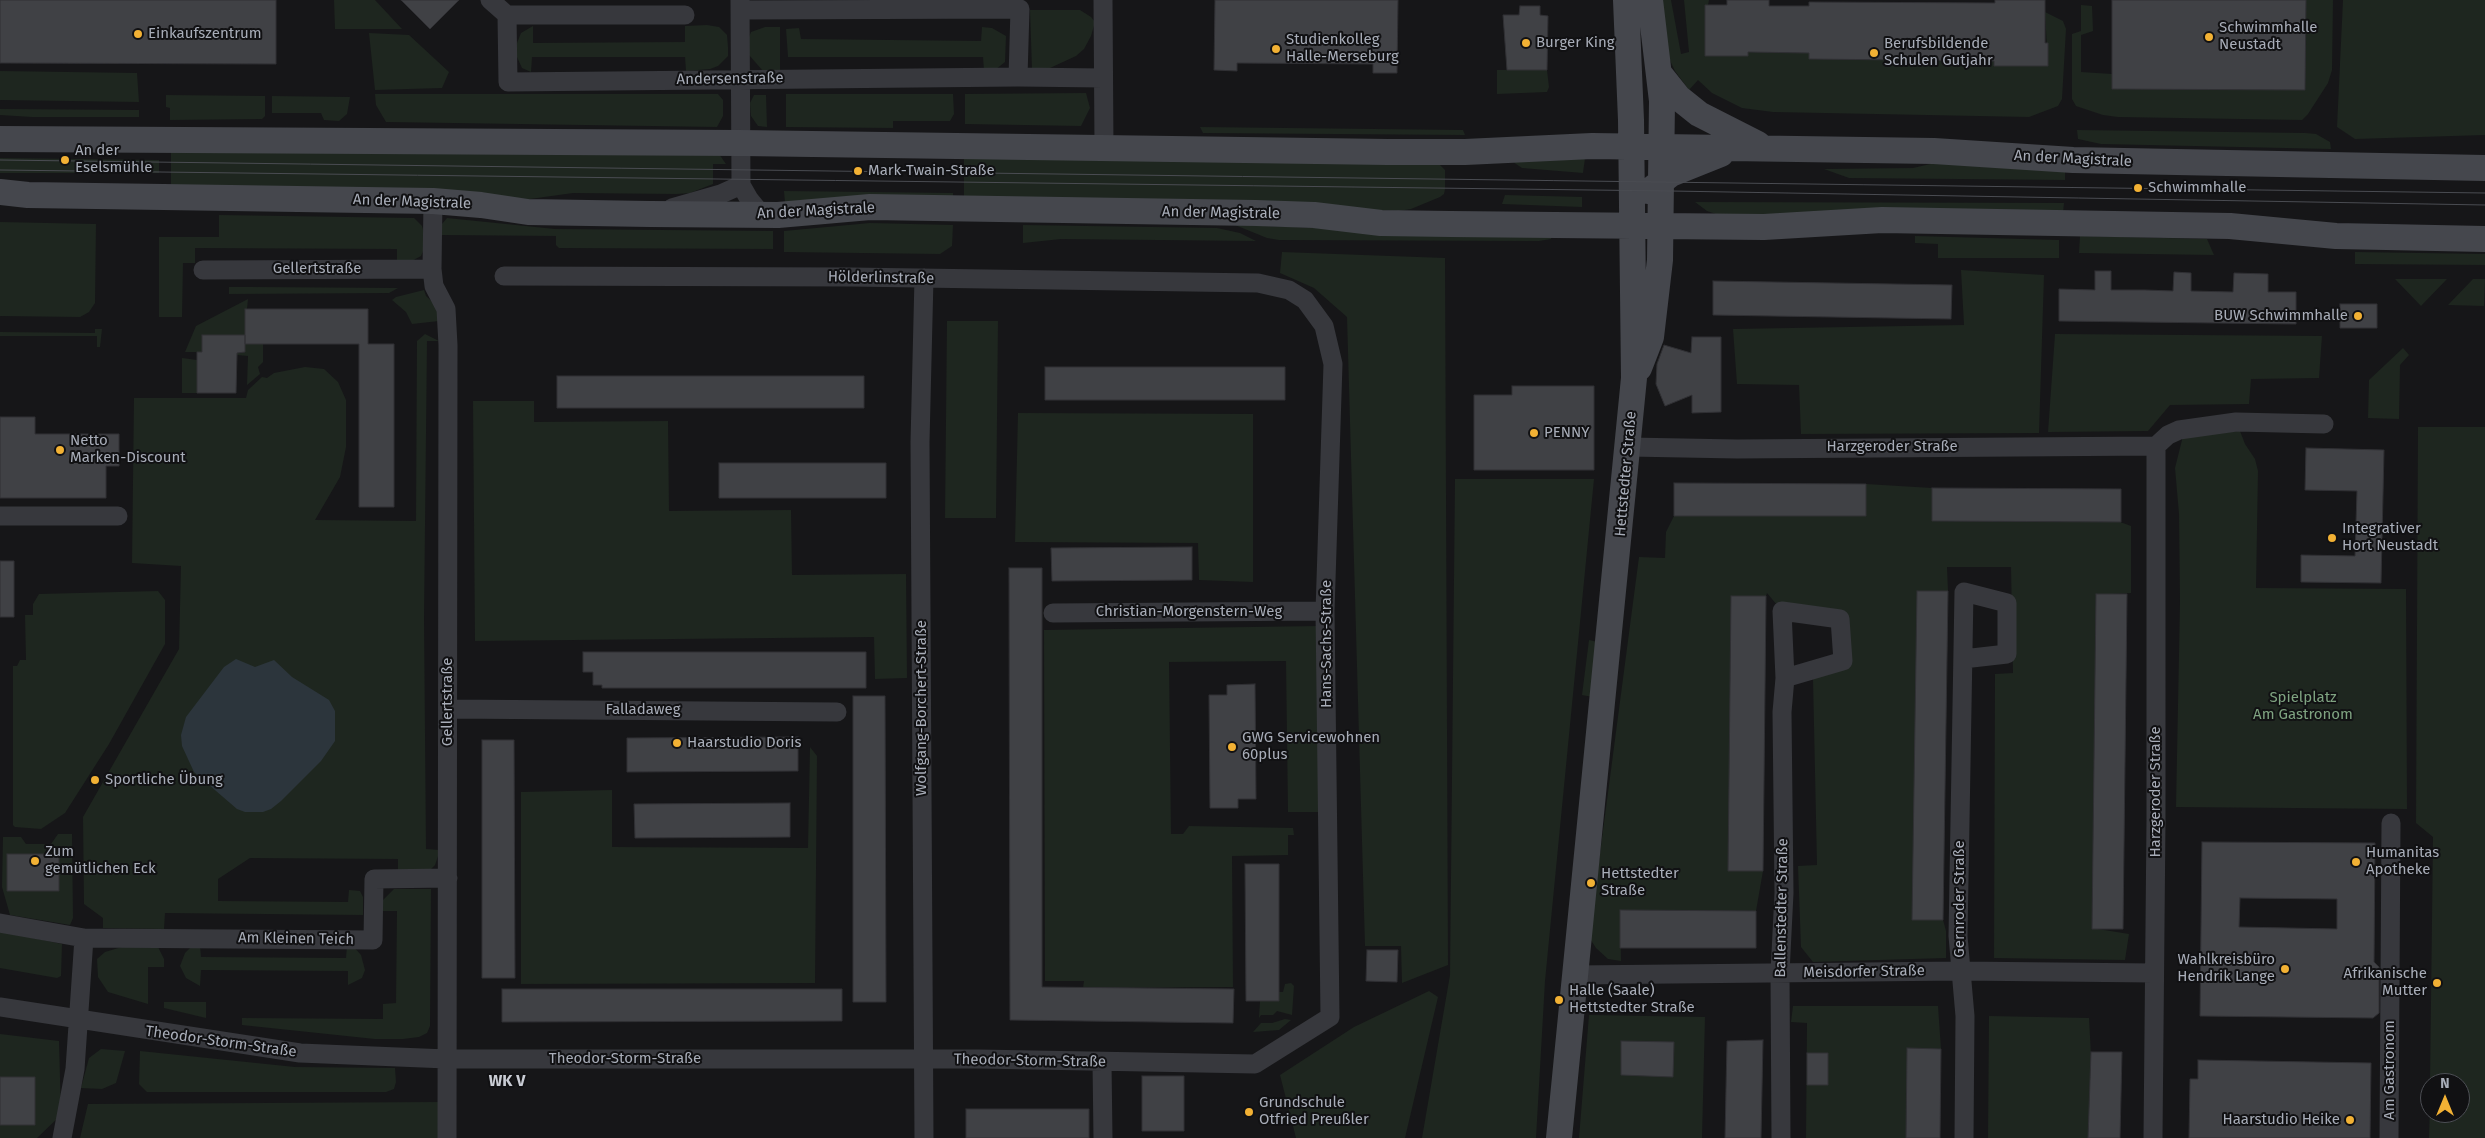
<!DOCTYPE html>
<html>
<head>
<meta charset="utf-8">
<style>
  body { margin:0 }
  #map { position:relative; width:2485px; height:1138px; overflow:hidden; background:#161618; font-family:"Fira Sans",sans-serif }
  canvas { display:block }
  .north { position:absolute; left:2420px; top:1073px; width:50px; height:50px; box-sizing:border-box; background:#111113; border:1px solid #4d4f55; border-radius:50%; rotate:0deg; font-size:14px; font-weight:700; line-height:20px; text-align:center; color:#a8adb8 }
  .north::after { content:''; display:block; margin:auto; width:18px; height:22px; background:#f2b134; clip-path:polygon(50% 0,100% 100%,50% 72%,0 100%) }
</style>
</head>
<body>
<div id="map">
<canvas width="2485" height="1138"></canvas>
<div class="north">N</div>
</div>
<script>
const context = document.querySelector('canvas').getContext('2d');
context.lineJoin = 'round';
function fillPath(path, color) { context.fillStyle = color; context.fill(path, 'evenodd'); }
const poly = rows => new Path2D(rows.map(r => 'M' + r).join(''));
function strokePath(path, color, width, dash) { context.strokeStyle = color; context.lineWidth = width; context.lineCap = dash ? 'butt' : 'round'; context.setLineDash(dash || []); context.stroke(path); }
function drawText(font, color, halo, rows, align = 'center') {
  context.font = font + ' "Fira Sans",sans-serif'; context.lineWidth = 4; context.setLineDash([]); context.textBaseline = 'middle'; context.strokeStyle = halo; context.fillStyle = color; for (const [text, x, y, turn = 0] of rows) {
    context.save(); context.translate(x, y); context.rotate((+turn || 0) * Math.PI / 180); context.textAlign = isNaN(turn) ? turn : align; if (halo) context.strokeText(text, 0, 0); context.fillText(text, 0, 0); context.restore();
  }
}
const green = poly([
  [334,0,375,0,402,29,335,29],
  [1660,0,1671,0,1681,54,1689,52,1684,0,1709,0,1708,5,1705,5,1705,56,1748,56,1748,52,1809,53,1809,59,1994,61,1995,66,2048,66,2045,12,2063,21,2066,29,2062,99,2058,106,2029,117,1773,112,1742,108,1712,93,1698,80,1689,90,1675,71,1667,54],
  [2306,0,2333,0,2332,70,2328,83,2308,114,2302,120,2118,117,2103,115,2076,106,2072,99,2072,34,2081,31,2081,5,2092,6,2093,31,2081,35,2081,72,2112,74,2112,89,2305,90],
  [2343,0,2485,0,2485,135,2355,139,2337,127],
  [1030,10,1080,10,1091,17,1095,22,1091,36,1084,49,1076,56,1050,68,1032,70],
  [707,25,719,27,727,35,728,47,728,56,718,66,710,69,686,71,685,57,532,57,531,72,522,68,517,57,517,43,521,33,533,26,533,43,685,42,685,26],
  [765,27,780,27,780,72,763,71,749,55,747,42,751,32],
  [982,27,992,28,1006,36,1005,62,995,70,984,71,983,57,788,57,786,29,799,28,801,39,981,41],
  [369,33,409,35,449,72,442,88,375,90],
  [1497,70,1547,70,1549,87,1547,92,1497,94],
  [0,71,137,73,139,102,0,100],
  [1086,93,1090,108,1081,126,965,124,965,94],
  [375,94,718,94,723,100,723,116,717,127,386,122,376,105],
  [786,94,953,94,954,114,950,121,893,121,893,128,786,127],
  [166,95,265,96,265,116,262,119,170,120,170,108,166,107],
  [754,95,766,95,767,127,758,126,751,116,750,103],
  [272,96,350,97,347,114,339,121,324,120,321,113,272,113],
  [0,109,139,110,139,117,32,117,0,115],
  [1200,127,1463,130,1465,135,1203,133],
  [2077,130,2305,133,2316,134,2330,142,2331,149,2101,144,2078,139],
  [171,146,719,154,726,164,713,164,713,184,690,193,677,194,573,193,530,199,171,188],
  [964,156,1438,163,1445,170,1445,189,1444,194,1440,197,1411,209,1399,211,964,198],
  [0,158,159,160,159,173,0,173],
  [1507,158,1585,158,1583,173,1522,168],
  [1939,162,2065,170,2065,180,1849,178,1824,169,1913,168],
  [784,191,953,193,953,197,785,202],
  [1505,195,1582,197,1582,207,1502,204],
  [1695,202,2064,203,2063,213,1722,216,1707,211],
  [219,215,414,218,422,226,424,233,424,249,421,256,408,263,397,263,397,249,195,248,195,263,183,263,182,317,159,317,159,237,219,237],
  [447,218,555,229,773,231,773,249,559,248,556,245,556,236,442,235,442,224],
  [0,222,96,224,95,303,89,312,80,317,0,316],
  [870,223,953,225,952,246,940,254,784,252,784,231],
  [1023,225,1217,228,1240,233,1256,241,1061,239,1023,243],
  [1235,225,1552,236,1551,239,1539,241,1279,240,1267,238],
  [1915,236,2059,240,2059,258,1938,258,1938,244,1915,243],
  [2080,236,2207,239,2214,255,2079,253],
  [1282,252,1445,258,1448,965,1402,983,1401,946,1365,946,1347,317,1314,288,1280,273],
  [2355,252,2485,254,2485,265,2355,264],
  [1961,270,2044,275,2039,433,1801,434,1799,385,1737,384,1733,329,1964,325],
  [2395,279,2447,279,2421,306],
  [2473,279,2485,279,2484,306,2448,305],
  [229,287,252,287,398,288,389,293,229,294],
  [424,290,426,296,437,306,439,321,412,324,406,312,392,300,396,297],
  [248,299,247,309,245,309,245,335,202,335,202,352,185,352,196,326],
  [947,321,998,321,996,518,945,518],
  [95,329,102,329,100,347,97,347,97,336,0,336,0,332,95,333],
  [425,334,439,341,427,341,424,618,426,849,440,850,435,865,430,870,398,873,398,859,250,858,218,879,218,901,348,902,349,890,360,891,363,897,363,915,165,913,164,929,103,928,103,918,84,904,83,817,179,649,181,566,132,563,134,398,246,398,248,390,262,377,267,378,274,373,305,367,324,369,338,382,346,400,346,447,340,477,315,520,416,521,417,341],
  [2055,334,2322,336,2319,378,2251,379,2249,404,2170,405,2148,431,2048,432],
  [245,344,263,344,263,362,258,367,260,374,247,385,248,356,237,355,237,353,245,352],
  [2403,348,2409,355,2400,365,2399,419,2368,418,2369,380],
  [182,358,197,360,197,393,182,393],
  [473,401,534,401,534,422,668,421,669,511,791,510,792,575,906,574,907,678,875,679,874,637,475,641],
  [1018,413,1253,414,1253,582,1199,580,1198,543,1015,542],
  [2418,427,2485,427,2485,1138,2429,1138,2430,1106,2430,1113,2460,1113,2460,1083,2430,1083,2433,837,2416,823],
  [2240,431,2245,444,2255,459,2258,471,2256,588,2406,589,2407,809,2176,807,2180,602,2179,514,2175,468,2183,436],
  [1455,479,1594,479,1545,981,1536,1138,1422,1138,1450,975],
  [1866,484,1932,488,1932,521,2120,522,2131,526,2131,593,2096,595,2092,928,2129,934,2125,960,1994,958,1995,674,2013,673,2011,567,1947,567,1948,591,1912,920,1943,920,1946,931,1946,958,1813,962,1801,947,1798,866,1817,865,1813,679,1843,661,1837,618,1782,611,1767,593,1766,596,1731,596,1728,870,1763,871,1756,911,1620,910,1621,961,1608,959,1596,948,1589,937,1639,557,1665,558,1666,532,1674,516,1866,516],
  [158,591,165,600,165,644,109,744,65,813,41,829,15,827,13,825,13,666,17,666,20,660,26,660,25,615,33,615,33,604,39,594],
  [1320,626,1322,812,1288,812,1286,661,1169,662,1171,834,1183,834,1189,826,1293,828,1294,835,1288,835,1288,855,1232,856,1233,987,1083,988,1084,981,1045,981,1044,630],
  [1589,640,1598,642,1593,697,1582,695],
  [810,747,817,756,815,983,521,984,521,792,612,790,612,847,808,848],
  [58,834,72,834,73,918,70,925,10,915,2,887,3,837,21,837,26,844,51,844],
  [394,889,431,889,430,1026,427,1033,419,1037,403,1039,375,1039,242,1025,242,1018,383,1019,383,1004,396,1003,397,911,382,911,382,901],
  [0,931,62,944,61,976,57,978,0,968],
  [200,945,201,957,346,958,347,946,353,946,361,955,365,970,362,978,348,985,348,971,201,970,200,986,186,978,180,966,185,953,190,948],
  [125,946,158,947,164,959,164,967,148,967,148,1004,108,992,98,977,97,959,105,952],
  [1285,984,1291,983,1294,986,1292,1015,1277,1011,1273,1015,1261,1015,1259,1018,1260,1001,1279,1001,1279,992,1283,992],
  [1429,991,1438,997,1405,1138,1296,1138,1280,1075,1354,1027],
  [164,1002,206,1002,206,1018,164,1008],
  [1793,1006,1938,1006,1941,1049,1908,1048,1906,1138,1806,1138,1807,1023,1791,1022],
  [1589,1015,1705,1017,1702,1138,1579,1138],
  [1989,1016,2089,1018,2091,1055,2088,1138,1988,1138],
  [1285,1019,1291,1020,1279,1030,1253,1032,1261,1023,1272,1023],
  [0,1034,59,1041,61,1115,37,1138,0,1138],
  [101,1049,125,1051,116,1083,102,1089,81,1088,89,1058],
  [140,1051,295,1067,395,1068,396,1082,394,1089,386,1092,147,1092,139,1084],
  [439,1102,438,1138,80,1138,88,1104]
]);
const water = poly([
  [236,659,255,667,274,660,292,677,329,700,335,711,335,741,321,761,281,801,271,809,263,812,245,812,237,809,194,772,182,746,181,735,186,717,224,667]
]);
const building = poly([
  [0,0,276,0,276,64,0,63,0,0],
  [401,0,459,0,430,29,401,0],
  [1215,0,1398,0,1397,73,1373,73,1373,64,1237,63,1237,71,1214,70,1215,0],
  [1727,0,1769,0,1769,6,1809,6,1809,2,1995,3,1995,0,2045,0,2045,43,2048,43,2048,66,1994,66,1994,61,1809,59,1809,53,1748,52,1748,56,1705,56,1705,5,1727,5,1727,0],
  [2112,0,2306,0,2305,90,2112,89,2112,0],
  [1520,6,1540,6,1540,15,1548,16,1547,70,1507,70,1503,15,1519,15,1520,6],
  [2095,271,2111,271,2111,290,2145,290,2173,291,2174,272,2191,273,2191,291,2233,292,2234,273,2268,274,2268,292,2296,292,2296,324,2059,321,2059,289,2095,290,2095,271],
  [1713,281,1952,285,1951,319,1713,315,1713,281],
  [2340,304,2377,304,2377,328,2340,328,2340,304],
  [245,309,368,309,368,344,394,344,394,507,359,507,359,344,245,344,245,309],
  [202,335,245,335,245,352,237,353,236,393,197,393,197,352,202,352,202,335],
  [1692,337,1721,337,1721,412,1692,413,1692,395,1665,406,1656,384,1657,364,1664,345,1691,353,1692,337],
  [1045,367,1285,367,1285,400,1045,400,1045,367],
  [557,376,864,376,864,408,557,408,557,376],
  [1512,386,1594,386,1594,470,1474,470,1474,395,1512,395,1512,386],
  [0,417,35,417,35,434,119,434,119,466,106,466,106,498,0,498,0,417],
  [2306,448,2384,450,2381,583,2301,582,2301,555,2355,556,2357,491,2305,490,2306,448],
  [719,463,886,463,886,498,719,498,719,463],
  [1674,483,1866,484,1866,516,1674,516,1674,483],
  [1932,488,2121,489,2121,522,1932,521,1932,488],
  [1192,547,1192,580,1052,581,1051,548,1192,547],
  [0,561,14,561,14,617,0,617,0,561],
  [1009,568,1042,568,1042,987,1234,989,1233,1023,1010,1020,1009,568],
  [1917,591,1948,591,1943,920,1912,920,1917,591],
  [2096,594,2127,594,2123,929,2092,929,2096,594],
  [1731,596,1766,596,1763,871,1728,871,1731,596],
  [583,652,866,652,866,688,602,688,602,685,593,685,593,672,583,672,583,652],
  [1255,684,1256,799,1238,799,1238,808,1210,808,1209,695,1227,695,1227,685,1255,684],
  [853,696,885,696,886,1002,853,1002,853,696],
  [798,737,798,771,627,772,627,738,798,737],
  [482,740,514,740,515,978,482,978,482,740],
  [790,803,790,837,635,838,634,804,790,803],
  [2202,842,2375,843,2374,962,2379,967,2379,1013,2373,1018,2200,1016,2202,842],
  [2240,898,2337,899,2337,929,2239,927,2240,898],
  [7,854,59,854,59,891,7,891,7,854],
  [1245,864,1279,864,1279,1001,1246,1001,1245,864],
  [1620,910,1756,911,1756,948,1620,948,1620,910],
  [1367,950,1398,950,1397,982,1366,981,1367,950],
  [502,989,842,989,842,1021,502,1022,502,989],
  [1763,1040,1761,1138,1725,1138,1727,1041,1763,1040],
  [1621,1041,1674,1042,1673,1077,1621,1075,1621,1041],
  [1907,1048,1941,1049,1940,1138,1906,1138,1907,1048],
  [2091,1052,2122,1052,2120,1138,2088,1138,2091,1052],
  [1807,1053,1828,1053,1828,1085,1807,1085,1807,1053],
  [2198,1060,2371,1063,2370,1138,2189,1138,2190,1079,2198,1079,2198,1060],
  [1142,1076,1184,1076,1184,1131,1142,1131,1142,1076],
  [0,1077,35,1077,35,1125,0,1125,0,1077],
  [966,1109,1089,1109,1089,1138,966,1138,966,1109]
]);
const street = poly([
  [490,0,507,15,685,15],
  [740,0,741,185,749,199,762,215],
  [1103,0,1104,147],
  [740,10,1020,9,1018,77],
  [507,15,508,82,1018,77,1103,78],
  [433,201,432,269,434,286,446,309,448,345,447,1138],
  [672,208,721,194,741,185],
  [203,270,432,269],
  [924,278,920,442,924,1138],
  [1629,447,1737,449,2156,446,2168,435,2179,430,2236,422,2324,424],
  [0,516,118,516],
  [1053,613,1325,611],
  [1963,659,2007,654,2007,603,1964,592,1958,936,1965,1016,1964,1138],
  [449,709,837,712],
  [0,923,84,938,373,940,374,879,448,878],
  [1576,975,1960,971,2153,973],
  [0,1007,300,1053,447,1059,979,1059,1255,1064,1330,1017,1325,611,1333,364,1324,326,1305,300,1289,290,1258,283,851,277,504,276],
  [1102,1062,1103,1138],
  [62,1138,75,1069,84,938],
  [1781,1138,1780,973,1784,893,1782,712,1785,678,1782,611,1840,619,1843,661,1785,678],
  [2153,1138,2156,820,2156,446],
  [2389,1138,2391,823]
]);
const secondary = poly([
  [1659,73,1679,98,1699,114,1758,144],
  [0,139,741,143,1388,152,1465,152,1592,146,1934,151,2073,160,2485,168],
  [1649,191,1671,174,1721,154],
  [0,192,28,195,433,201,481,205,528,212,650,214,778,215,870,207,1256,213,1314,215,1381,223,1450,224,1764,227,1882,220,2230,226,2336,236,2485,239],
  [1639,368,1651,337,1660,260,1662,101,1650,0],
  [1559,1138,1634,378,1631,120,1626,0]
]);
const tram = poly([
  [0,160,2485,193],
  [0,170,1671,191,2485,205]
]);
const markers = [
  [138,34,5,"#f2b134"],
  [2209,37,5,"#f2b134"],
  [1526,43,5,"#f2b134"],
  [1276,49,5,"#f2b134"],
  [1874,53,5,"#f2b134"],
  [65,160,5,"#f2b134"],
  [858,171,5,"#f2b134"],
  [2138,188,5,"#f2b134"],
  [2358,316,5,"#f2b134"],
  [1534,433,5,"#f2b134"],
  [60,450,5,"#f2b134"],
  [2332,538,5,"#f2b134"],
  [677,743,5,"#f2b134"],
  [1232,747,5,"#f2b134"],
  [95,780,5,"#f2b134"],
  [35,861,5,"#f2b134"],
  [2356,862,5,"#f2b134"],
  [1591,883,5,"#f2b134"],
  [2285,969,5,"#f2b134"],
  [2437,983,5,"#f2b134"],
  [1559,1000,5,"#f2b134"],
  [1249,1112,5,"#f2b134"],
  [2350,1120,5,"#f2b134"]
];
const poiNames = [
  ["Schwimmhalle",2219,28],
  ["Neustadt",2219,45],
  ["Einkaufszentrum",148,34],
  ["Studienkolleg",1286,40],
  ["Halle-Merseburg",1286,57],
  ["Burger King",1536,43],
  ["Berufsbildende",1884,44],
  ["Schulen Gutjahr",1884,61],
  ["An der",75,151],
  ["Eselsmühle",75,168],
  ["Mark-Twain-Straße",868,171],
  ["Schwimmhalle",2148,188],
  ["BUW Schwimmhalle",2348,316,"right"],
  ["PENNY",1544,433],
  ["Netto",70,441],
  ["Marken-Discount",70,458],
  ["Integrativer",2342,529],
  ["Hort Neustadt",2342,546],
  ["GWG Servicewohnen",1242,738],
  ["60plus",1242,755],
  ["Haarstudio Doris",687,743],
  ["Sportliche Übung",105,780],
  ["Zum",45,852],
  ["gemütlichen Eck",45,869],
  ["Humanitas",2366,853],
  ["Apotheke",2366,870],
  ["Hettstedter",1601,874],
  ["Straße",1601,891],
  ["Wahlkreisbüro",2275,960,"right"],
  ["Hendrik Lange",2275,977,"right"],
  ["Afrikanische",2427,974,"right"],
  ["Mutter",2427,991,"right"],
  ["Halle (Saale)",1569,991],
  ["Hettstedter Straße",1569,1008],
  ["Grundschule",1259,1103],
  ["Otfried Preußler",1259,1120],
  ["Haarstudio Heike",2340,1120,"right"]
];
const streetNames = [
  ["Andersenstraße",730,79,-1],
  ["An der Magistrale",2073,159,3],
  ["An der Magistrale",412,202,2],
  ["An der Magistrale",816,211,-3],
  ["An der Magistrale",1221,213,1],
  ["Gellertstraße",317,269],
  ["Hölderlinstraße",881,278,1],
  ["Harzgeroder Straße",1892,447],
  ["Hettstedter Straße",1626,474,-85],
  ["Christian-Morgenstern-Weg",1189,612],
  ["Hans-Sachs-Straße",1327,644,-90],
  ["Gellertstraße",448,702,-90],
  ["Wolfgang-Borchert-Straße",922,708,-90],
  ["Falladaweg",643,710],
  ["Harzgeroder Straße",2156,792,-90],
  ["Gernroder Straße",1960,899,-90],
  ["Ballenstedter Straße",1782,908,-89],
  ["Am Kleinen Teich",296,939,1],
  ["Meisdorfer Straße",1864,972,-1],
  ["Theodor-Storm-Straße",221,1042,8],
  ["Theodor-Storm-Straße",625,1059],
  ["Theodor-Storm-Straße",1030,1061,1],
  ["Am Gastronom",2390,1070,-90]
];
const parkNames = [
  ["Spielplatz",2303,698],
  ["Am Gastronom",2303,715]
];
const neighbourhoodNames = [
  ["WK V",507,1082]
];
fillPath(green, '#1e261f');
fillPath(water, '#2c353c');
fillPath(building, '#404145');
strokePath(building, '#303034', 1);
strokePath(street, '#37383d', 19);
strokePath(secondary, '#45474d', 26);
strokePath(tram, '#4a4c52', 1);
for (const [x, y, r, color] of markers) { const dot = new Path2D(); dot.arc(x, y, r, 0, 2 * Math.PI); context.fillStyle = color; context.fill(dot); strokePath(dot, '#111113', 2); }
drawText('15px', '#a8adb8', '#111113', poiNames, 'left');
drawText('15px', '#a8adb8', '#111113', streetNames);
drawText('15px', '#7fa381', '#111113', parkNames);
drawText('bold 16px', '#c9ccd4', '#111113', neighbourhoodNames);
</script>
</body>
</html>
